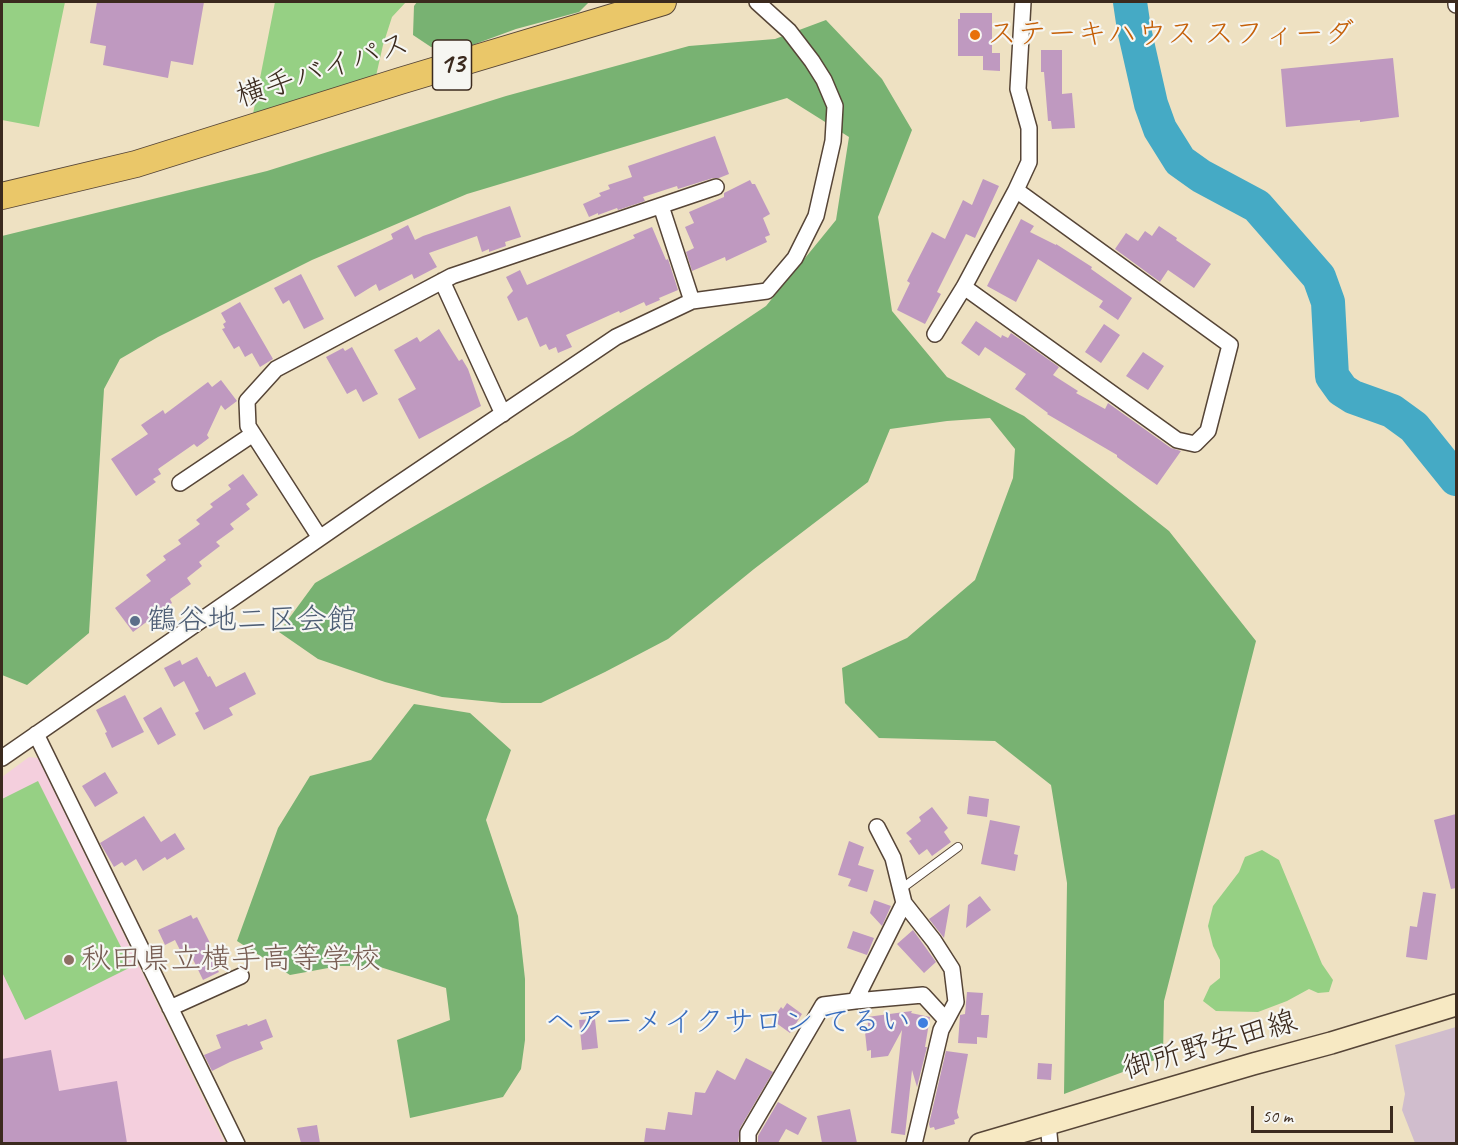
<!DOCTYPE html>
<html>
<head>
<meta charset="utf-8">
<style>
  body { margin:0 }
  #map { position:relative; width:1458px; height:1145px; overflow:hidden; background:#eee1c2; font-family:Caveat,sans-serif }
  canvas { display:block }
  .frame { position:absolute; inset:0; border:3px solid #3b2a1e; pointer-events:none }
  .scale { position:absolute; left:1251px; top:1106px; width:142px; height:27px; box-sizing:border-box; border:3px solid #3b2a1e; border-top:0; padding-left:8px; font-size:18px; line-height:21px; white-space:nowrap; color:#3b2a1e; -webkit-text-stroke:4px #f6f6f2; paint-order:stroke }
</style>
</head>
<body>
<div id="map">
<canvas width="1458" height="1145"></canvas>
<div class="frame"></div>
<div class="scale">50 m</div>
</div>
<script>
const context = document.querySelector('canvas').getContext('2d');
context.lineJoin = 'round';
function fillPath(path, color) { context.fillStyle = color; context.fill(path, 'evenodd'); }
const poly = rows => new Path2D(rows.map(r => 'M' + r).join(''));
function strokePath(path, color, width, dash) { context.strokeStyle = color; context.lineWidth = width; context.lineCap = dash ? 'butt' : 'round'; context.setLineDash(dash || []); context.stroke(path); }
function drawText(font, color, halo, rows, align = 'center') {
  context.font = font + ' Caveat,"Klee One",sans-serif'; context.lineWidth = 4.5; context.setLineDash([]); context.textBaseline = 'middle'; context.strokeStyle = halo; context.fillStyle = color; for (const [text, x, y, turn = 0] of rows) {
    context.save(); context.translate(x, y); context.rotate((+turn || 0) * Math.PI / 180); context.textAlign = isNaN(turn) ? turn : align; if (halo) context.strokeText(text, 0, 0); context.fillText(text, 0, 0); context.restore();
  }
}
const built = poly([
  [29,757,38,758,225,1143,2,1143,2,777]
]);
const industrial = poly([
  [1456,1027,1456,1143,1415,1143,1402,1110,1405,1094,1395,1045]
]);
const green = poly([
  [2,2,65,2,39,127,2,120],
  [275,2,406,2,392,17,383,45,376,76,252,119],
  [38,781,131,967,25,1020,2,972,2,799],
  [1262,850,1279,860,1322,964,1333,980,1329,992,1318,993,1309,989,1287,1001,1258,1012,1216,1011,1203,1001,1210,986,1220,978,1220,960,1213,946,1208,926,1213,906,1239,872,1245,857]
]);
const forest = poly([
  [417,2,589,2,579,12,516,29,467,47,431,47,413,35,414,6],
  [826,20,882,79,912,130,878,217,892,311,947,377,1024,416,1169,531,1256,641,1164,1001,1163,1057,1064,1094,1067,883,1051,785,995,741,879,738,845,703,842,668,907,638,975,580,1013,478,1015,449,990,418,947,421,890,429,868,482,754,569,668,639,605,672,541,703,502,703,442,697,385,682,318,659,279,632,315,583,573,435,766,306,836,220,849,137,787,98,467,194,312,260,158,337,120,359,104,389,89,633,27,685,2,675,2,236,267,171,506,96,689,46,775,39],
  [414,704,470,713,511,750,486,820,518,916,525,979,525,1040,521,1069,503,1097,410,1118,397,1040,450,1020,446,988,377,966,339,966,290,975,237,941,278,828,310,776,371,760]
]);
const river = poly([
  [1130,2,1134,29,1151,104,1160,129,1180,161,1201,176,1257,206,1319,277,1328,302,1332,376,1342,390,1353,397,1392,411,1414,427,1456,479]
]);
const building = poly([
  [97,2,204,2,193,65,171,61,168,78,103,65,106,46,90,43],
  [960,13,992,13,992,53,1000,53,1000,71,983,70,983,56,958,56,958,19,960,19],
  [1041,50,1062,50,1062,94,1072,93,1075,128,1052,129,1051,121,1048,121,1044,72,1041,72],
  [1393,58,1399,117,1360,122,1360,120,1286,127,1281,69],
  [715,136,729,174,719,178,713,178,678,189,677,186,643,197,645,201,618,210,617,208,598,215,598,213,589,217,583,204,601,196,599,193,610,189,608,185,632,177,628,166],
  [983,179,999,186,975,238,966,234,937,292,941,294,925,324,897,310,910,283,907,281,932,232,945,239,963,200,972,205],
  [750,180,752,184,755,184,770,214,763,218,770,235,765,237,767,242,726,261,725,257,692,271,686,252,694,248,685,227,694,223,689,212,724,197,724,193],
  [510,206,521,237,505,242,506,246,489,252,489,249,482,252,477,236,429,253,437,267,414,279,412,274,379,291,376,284,355,297,337,266,393,239,391,234,408,225,415,240,423,236],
  [1021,219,1034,226,1030,232,1056,245,1056,244,1092,267,1091,269,1132,298,1118,320,1099,307,1103,301,1038,259,1016,302,987,286],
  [1159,226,1177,238,1176,240,1211,264,1194,288,1168,270,1160,282,1115,249,1126,233,1138,241,1145,231,1152,236],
  [652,227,666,260,668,259,678,290,659,298,660,300,646,306,644,302,620,313,619,311,566,335,572,347,558,353,556,347,549,350,546,344,540,347,527,317,518,321,507,297,513,291,506,277,520,270,527,285,635,238,633,235],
  [301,274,324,319,304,329,289,300,283,304,274,288],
  [240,302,273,359,260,367,252,353,245,357,239,346,234,349,222,329,225,328,223,324,226,322,221,313],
  [976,321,1001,338,1002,335,1008,338,1011,333,1059,367,1053,375,1078,391,1076,393,1105,409,1108,403,1171,448,1181,451,1157,485,1117,457,1117,455,1047,414,1048,413,1015,389,1026,374,985,347,979,356,961,343],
  [1104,324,1120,335,1101,363,1085,352],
  [439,329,459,361,462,359,468,369,481,406,419,439,398,399,416,389,394,350,417,337,420,342],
  [352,347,378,394,363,402,356,389,347,394,326,357,343,348,345,351],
  [1143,352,1164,366,1148,390,1126,376],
  [221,380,237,401,225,410,221,405,207,435,209,438,197,447,194,444,158,469,161,474,153,479,156,482,136,496,111,459,148,434,141,425,163,410,165,414,208,382,212,387],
  [243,474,258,495,246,504,250,509,230,524,234,529,216,542,220,546,199,562,202,566,187,578,191,584,170,599,172,603,133,632,115,608,151,581,146,575,166,560,163,556,181,544,178,540,200,524,196,520,213,507,210,504,231,489,228,485],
  [197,657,208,677,210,676,216,687,245,672,256,694,229,708,233,715,204,730,195,713,199,711,184,681,174,687,164,668,180,660,182,665],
  [125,695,144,732,112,748,105,733,107,732,96,710],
  [161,707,176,735,158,745,143,718],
  [105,772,118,793,95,807,82,786],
  [969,796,989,799,987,817,967,814],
  [932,807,948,828,944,832,951,842,932,856,927,849,919,855,909,841,912,839,906,833,921,821,919,817],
  [1456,814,1456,888,1451,889,1434,820],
  [144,816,161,842,175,833,185,849,167,860,165,857,143,871,136,859,125,866,122,862,114,867,100,843],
  [990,820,1020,826,1014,854,1018,855,1015,871,981,864],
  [849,841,864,847,858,865,874,870,867,892,848,886,851,879,838,875],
  [1423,892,1436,894,1427,960,1406,957,1410,926,1417,927],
  [980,896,991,910,966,928,968,905],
  [874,900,891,906,882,926,870,913],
  [950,904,944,938,929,919],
  [191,915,193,919,197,917,210,943,205,946,219,972,203,980,189,951,182,954,175,940,165,945,158,930],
  [913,930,936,962,924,973,897,944],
  [853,931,874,938,867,955,847,948],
  [967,992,983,993,981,1015,989,1015,987,1038,977,1037,977,1044,958,1043,960,1015,965,1014],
  [787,1003,802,1014,790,1033,772,1020,781,1007,783,1009],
  [912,1011,911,1013,930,1017,925,1047,927,1047,917,1087,912,1070,905,1135,891,1133,902,1030,888,1056,871,1058,871,1050,867,1051,865,1032,869,1032,867,1017],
  [266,1019,273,1037,260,1042,263,1049,230,1062,212,1071,204,1055,221,1048,216,1035,247,1024,248,1026],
  [595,1019,598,1048,582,1050,579,1020],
  [51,1050,59,1091,117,1081,127,1143,2,1143,2,1059],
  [946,1051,968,1054,957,1112,959,1118,954,1120,955,1124,935,1130,934,1127,930,1128,929,1124],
  [746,1058,773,1072,740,1128,738,1143,644,1143,646,1128,665,1130,668,1112,692,1115,695,1092,705,1093,717,1070,735,1080],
  [1038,1063,1052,1064,1051,1080,1037,1079],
  [778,1102,807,1118,798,1135,786,1129,778,1143,758,1143,758,1136],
  [850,1109,857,1143,822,1143,817,1116],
  [317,1125,320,1143,301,1143,297,1128]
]);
const service = poly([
  [901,889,958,847]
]);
const minor = poly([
  [1456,2,1456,5],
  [661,206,692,301],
  [442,281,503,414],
  [964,287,1177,440,1195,444,1208,431,1230,345,1016,190,1029,162,1029,128,1018,89,1023,2],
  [935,334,964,287,1016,190],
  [180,483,253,434],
  [320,538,248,426,247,401,276,369,452,276,716,187],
  [36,734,237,1144],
  [2,758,382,495,616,337,692,301,767,291,795,258,816,216,833,141,835,106,824,80,812,61,789,31,757,2],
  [904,903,934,941,952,969,956,1002,941,1030,914,1144],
  [855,1001,904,903,893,858,877,827],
  [170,1008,241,976],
  [1048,1124,1050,1144],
  [748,1144,748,1133,823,1005,855,1001,923,995,946,1020]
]);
const secondary = poly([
  [980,1144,1253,1064,1331,1043,1456,1005]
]);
const trunk = poly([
  [2,196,136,164,400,81,663,2]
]);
const markers = [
  [975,35,6,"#e8710a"],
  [135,621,6,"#5c6f8a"],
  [69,960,6,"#8d6e63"],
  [923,1023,6,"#3f7fe0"]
];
const shields = [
  [452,65,39]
];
const shieldNames = [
  ["13",452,65]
];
const foodNames = [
  ["ステーキハウス スフィーダ",987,35]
];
const streetNames = [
  ["横手バイパス",323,71,-18],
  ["御所野安田線",1210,1046,-16]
];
const serviceNames = [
  ["鶴谷地二区会館",147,621]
];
const educationNames = [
  ["秋田県立横手高等学校",81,960]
];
const shopNames = [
  ["ヘアーメイクサロン てるい",911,1023]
];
fillPath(built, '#f4cfdd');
fillPath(industrial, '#d0bdcd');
fillPath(green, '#96d084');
fillPath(forest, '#78b272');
strokePath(river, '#45aac5', 34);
fillPath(building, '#bf99c0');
strokePath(service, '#564537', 10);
strokePath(minor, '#564537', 18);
strokePath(secondary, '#564537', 24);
strokePath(trunk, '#564537', 28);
strokePath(service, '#fff', 8);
strokePath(minor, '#fff', 15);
strokePath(secondary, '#f7e9c3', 21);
strokePath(trunk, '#eac769', 26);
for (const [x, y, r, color] of markers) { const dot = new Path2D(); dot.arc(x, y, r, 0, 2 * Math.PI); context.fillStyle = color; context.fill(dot); strokePath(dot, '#f6f6f2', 2); }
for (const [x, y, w] of shields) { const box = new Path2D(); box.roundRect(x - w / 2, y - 25, w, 50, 4.5); context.fillStyle = '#f6f6f2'; context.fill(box); strokePath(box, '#3b2a1e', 1.5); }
drawText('bold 28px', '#3b2a1e', null, shieldNames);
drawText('30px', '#c56008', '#f6f6f2', foodNames, 'left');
drawText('30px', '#3b2a1e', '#f6f6f2', streetNames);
drawText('30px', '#4e5e75', '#f6f6f2', serviceNames, 'left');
drawText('30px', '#785e54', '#f6f6f2', educationNames, 'left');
drawText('30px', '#366cbe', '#f6f6f2', shopNames, 'right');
</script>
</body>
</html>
